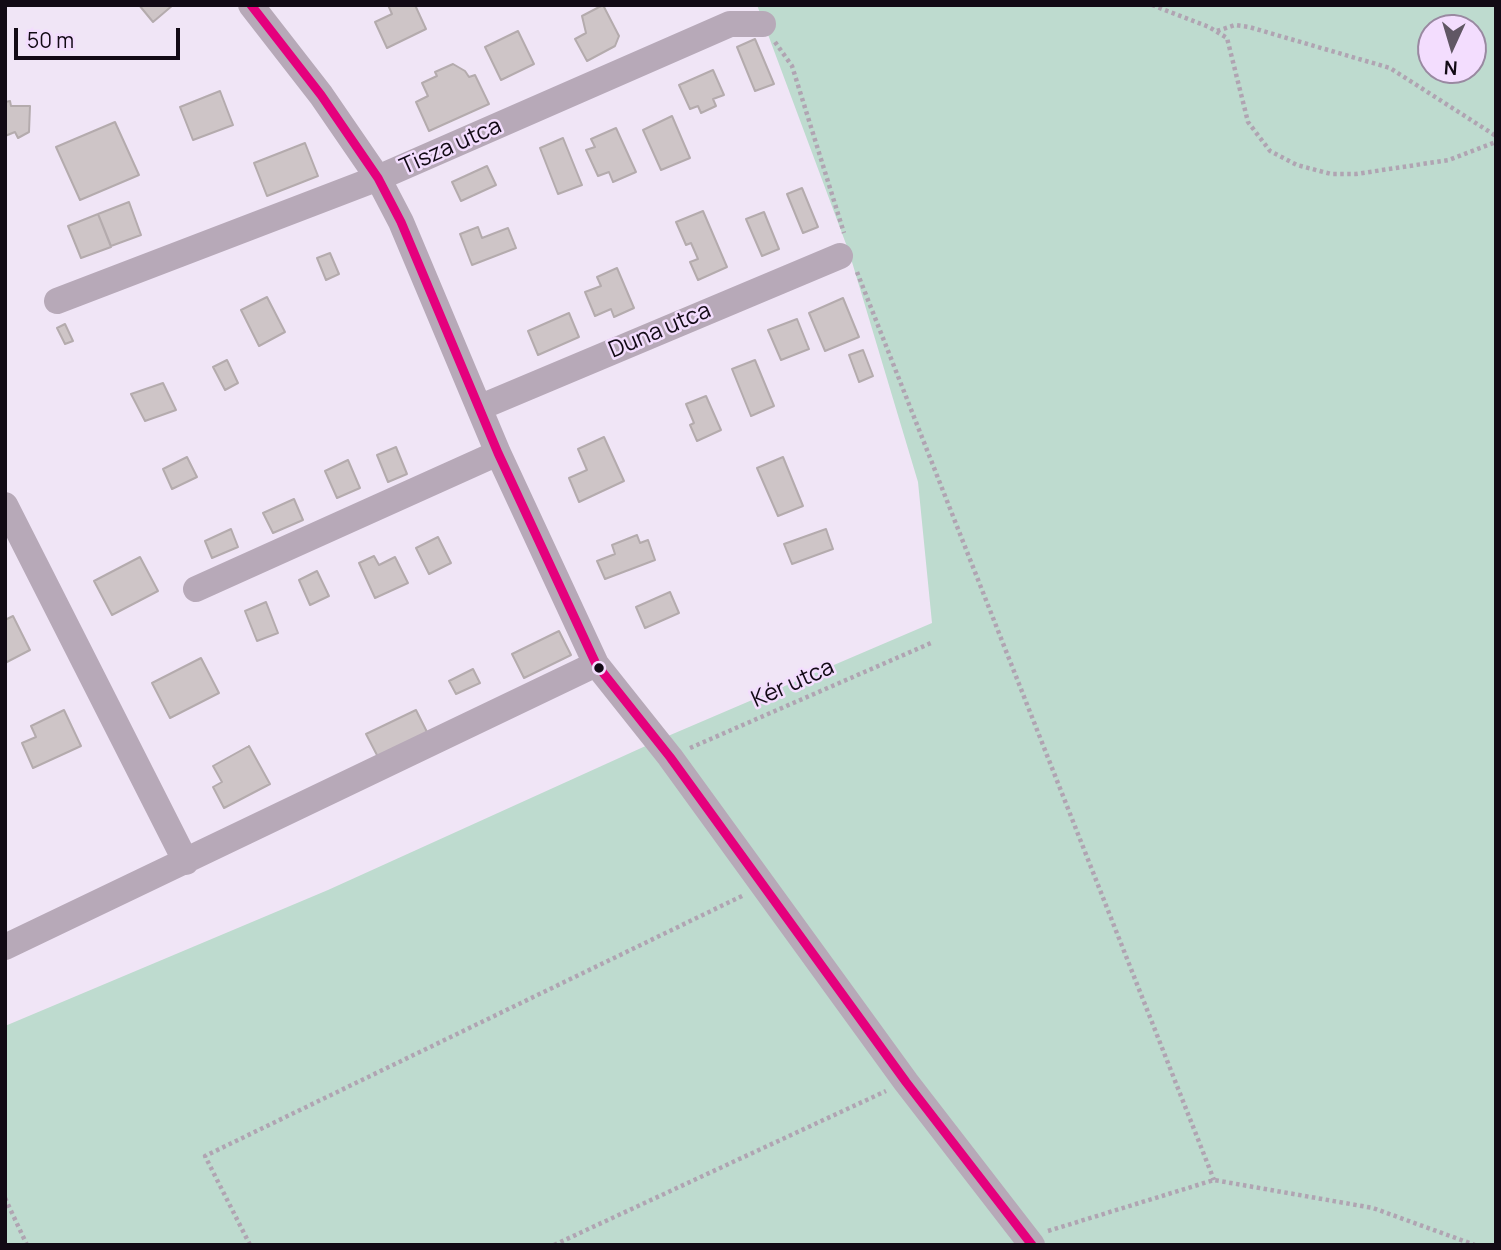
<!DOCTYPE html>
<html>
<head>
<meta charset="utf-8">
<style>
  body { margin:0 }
  #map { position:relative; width:1501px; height:1250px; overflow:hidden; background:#f0e5f6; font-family:Manrope,sans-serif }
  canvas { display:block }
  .frame { position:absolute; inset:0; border:7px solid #120a15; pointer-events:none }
  .north { position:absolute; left:1417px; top:14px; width:70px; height:70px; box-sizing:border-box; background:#f3ddfe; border:2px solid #9989a1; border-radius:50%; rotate:184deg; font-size:19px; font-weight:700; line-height:28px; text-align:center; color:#120a15 }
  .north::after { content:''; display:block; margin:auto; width:24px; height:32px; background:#605764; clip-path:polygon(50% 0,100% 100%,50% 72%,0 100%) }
  .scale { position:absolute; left:14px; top:28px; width:166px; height:32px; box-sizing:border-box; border:4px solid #120a15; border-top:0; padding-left:9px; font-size:21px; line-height:24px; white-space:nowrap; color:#120a15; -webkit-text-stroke:5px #f3ddfe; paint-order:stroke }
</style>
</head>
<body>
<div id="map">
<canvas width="1501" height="1250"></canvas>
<div class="frame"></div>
<div class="north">N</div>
<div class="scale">50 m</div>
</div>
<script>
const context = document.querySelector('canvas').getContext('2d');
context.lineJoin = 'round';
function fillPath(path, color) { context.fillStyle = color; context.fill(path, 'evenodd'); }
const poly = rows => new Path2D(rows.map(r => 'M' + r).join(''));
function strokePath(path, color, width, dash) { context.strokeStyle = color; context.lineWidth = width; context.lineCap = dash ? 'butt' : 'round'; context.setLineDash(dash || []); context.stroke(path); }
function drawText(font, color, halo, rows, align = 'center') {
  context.font = font + ' Manrope,sans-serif'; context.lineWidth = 5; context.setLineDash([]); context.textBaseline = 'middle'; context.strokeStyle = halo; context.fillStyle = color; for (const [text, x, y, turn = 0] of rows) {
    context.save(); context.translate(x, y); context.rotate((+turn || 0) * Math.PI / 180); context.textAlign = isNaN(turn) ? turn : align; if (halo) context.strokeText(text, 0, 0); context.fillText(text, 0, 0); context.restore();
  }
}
const green = poly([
  [757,5,1496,5,1496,1245,5,1245,5,1026,328,890,661,739,932,623,918,482,849,252],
  [1431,28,1473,28,1473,70,1431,70]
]);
const building = poly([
  [139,5,173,5,153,22,139,5],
  [388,5,415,5,426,29,387,48,375,22,392,14,388,5],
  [603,5,619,36,615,46,587,61,575,39,586,33,582,16,603,5],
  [518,31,534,64,501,80,485,47,518,31],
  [755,39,774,84,755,91,737,47,755,39],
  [453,64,465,71,469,77,475,75,489,104,429,131,416,102,428,96,422,83,437,76,435,72,453,64],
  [713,70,724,95,713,99,716,106,701,113,698,106,690,109,679,85,713,70],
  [220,91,233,125,193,140,180,107,220,91],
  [10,101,11,106,30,106,29,132,18,138,15,132,5,136,5,102,10,101],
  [672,116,690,158,661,170,643,130,672,116],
  [115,122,139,175,80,200,56,147,115,122],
  [616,128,636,172,613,182,609,172,598,176,586,150,595,147,591,139,616,128],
  [563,138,582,185,558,194,540,148,563,138],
  [305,143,318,176,267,196,254,163,305,143],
  [487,166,496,185,461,201,452,182,487,166],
  [802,188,818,227,803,233,787,194,802,188],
  [129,202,141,235,111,246,98,214,129,202],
  [703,211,727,267,698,280,690,262,698,259,691,243,686,245,676,222,703,211],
  [764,212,779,249,762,256,746,219,764,212],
  [98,214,111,247,81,258,68,226,98,214],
  [478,227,482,238,508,228,516,248,472,265,460,234,478,227],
  [330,253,339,274,326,280,317,258,330,253],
  [617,268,634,308,614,317,611,309,595,316,585,292,601,286,597,277,617,268],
  [267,297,285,332,259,346,241,310,267,297],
  [843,298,859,337,825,351,809,313,843,298],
  [569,313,579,337,538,355,528,331,569,313],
  [797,319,809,349,781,360,768,330,797,319],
  [65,324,73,341,65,344,57,328,65,324],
  [863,350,873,376,859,382,849,355,863,350],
  [227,360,238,383,225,390,213,367,227,360],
  [755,360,774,406,751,416,732,369,755,360],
  [163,383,176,410,145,421,131,394,163,383],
  [706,396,721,430,697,441,690,425,694,423,686,404,706,396],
  [604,437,624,481,579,502,569,478,587,470,578,449,604,437],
  [396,447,407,474,388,482,377,455,396,447],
  [187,457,197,477,172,489,163,469,187,457],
  [783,457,803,506,778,516,757,468,783,457],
  [348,460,360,488,337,498,325,471,348,460],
  [294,499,303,520,273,533,263,513,294,499],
  [231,529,238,547,212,558,205,541,231,529],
  [826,529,833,549,792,564,784,544,826,529],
  [637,535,640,543,648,540,655,560,605,579,597,561,615,554,612,545,637,535],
  [438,537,451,563,429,574,416,548,438,537],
  [374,556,379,565,395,557,408,583,375,598,359,563,374,556],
  [140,557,158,591,112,615,94,581,140,557],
  [317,571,329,596,310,605,299,580,317,571],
  [670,592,679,613,645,628,636,607,670,592],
  [266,602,278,633,257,641,245,611,266,602],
  [13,616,30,650,5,663,5,620,13,616],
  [559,631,571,655,524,678,512,654,559,631],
  [201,658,219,693,170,718,152,683,201,658],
  [473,669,480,683,456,694,449,681,473,669],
  [64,710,81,746,33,768,22,743,36,737,31,726,64,710],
  [416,710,428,734,378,757,366,734,416,710],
  [249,746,270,784,224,808,213,787,222,782,213,766,249,746]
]);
const path = poly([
  [1152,5,1209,27,1227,38,1248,122,1270,151,1297,165,1331,174,1356,174,1449,160,1496,142],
  [1217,31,1235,25,1249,27,1390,68,1496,136],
  [775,42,792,66,844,233],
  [857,272,1214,1180],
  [690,748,931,643],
  [5,1198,27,1245],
  [1048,1231,1214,1180,1373,1208,1475,1245],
  [250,1245,205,1156,744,895],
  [554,1245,886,1091]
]);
const minor = poly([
  [251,5,321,95,378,178,401,222,498,453,596,664,670,757,906,1082,1032,1245],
  [57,301,378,178,730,24,763,24],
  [481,407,840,256],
  [5,505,186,862],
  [196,589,498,453],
  [5,947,596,664]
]);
const bus1 = poly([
  [251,5,321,95,378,178,401,222,498,453,596,664,670,757,906,1082,1032,1245]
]);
const markers = [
  [599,668,6,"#120a15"]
];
const streetNames = [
  ["Tisza utca",451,147,-24],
  ["Duna utca",660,331,-23],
  ["Kér utca",793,684,-24]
];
fillPath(green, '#bedbcf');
fillPath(building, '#cec5c7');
strokePath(building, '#b4abad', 2);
strokePath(path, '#b0a4b2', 4.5, [3.5, 3.5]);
strokePath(minor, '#b7a9b8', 26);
strokePath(bus1, '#e5007d', 9);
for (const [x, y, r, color] of markers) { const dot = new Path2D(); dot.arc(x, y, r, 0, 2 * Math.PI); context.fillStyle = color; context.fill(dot); strokePath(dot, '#f3ddfe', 2.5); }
drawText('23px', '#120a15', '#f3ddfe', streetNames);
</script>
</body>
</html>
